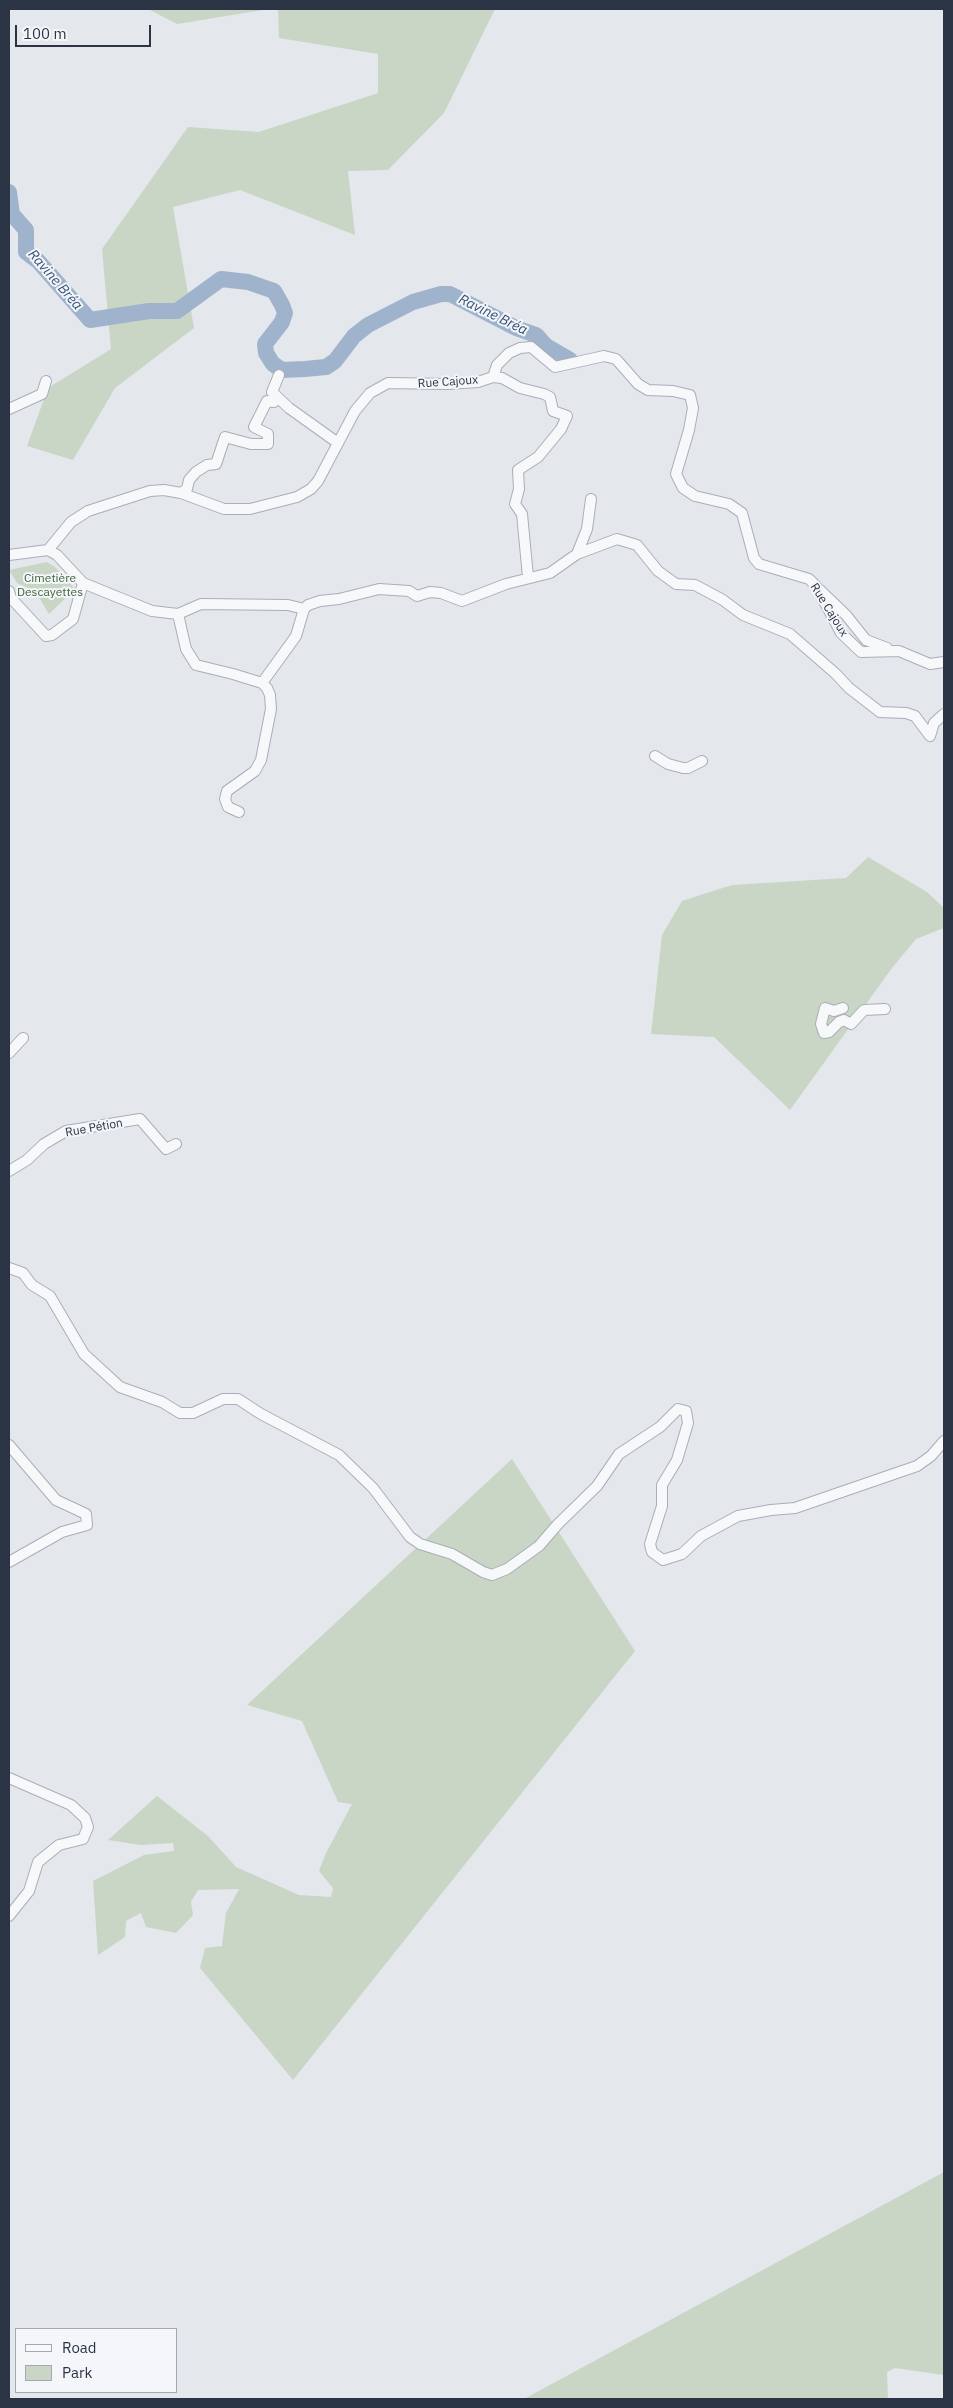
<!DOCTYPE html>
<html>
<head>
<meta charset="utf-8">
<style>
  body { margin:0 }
  #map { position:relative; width:953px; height:2408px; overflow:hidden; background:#e4e7ec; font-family:"IBM Plex Sans",sans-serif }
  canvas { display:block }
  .frame { position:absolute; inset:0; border:10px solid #2b3445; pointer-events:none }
  .legend { position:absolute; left:15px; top:2328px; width:162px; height:65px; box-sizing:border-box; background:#f4f6f9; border:1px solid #a4a8b1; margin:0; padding:6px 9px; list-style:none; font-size:15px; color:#2b3445 }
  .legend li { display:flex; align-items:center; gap:10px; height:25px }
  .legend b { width:25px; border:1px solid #a4a8b1 }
  .scale { position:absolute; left:15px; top:25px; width:136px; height:22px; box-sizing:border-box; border:2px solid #2b3445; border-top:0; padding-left:6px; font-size:15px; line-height:18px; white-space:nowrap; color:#2b3445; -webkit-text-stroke:4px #f4f6f9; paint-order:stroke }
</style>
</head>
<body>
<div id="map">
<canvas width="953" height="2408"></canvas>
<div class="frame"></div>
<ul class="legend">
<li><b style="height:6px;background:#f7f8fa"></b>Road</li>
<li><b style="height:14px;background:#c9d6c5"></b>Park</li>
</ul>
<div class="scale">100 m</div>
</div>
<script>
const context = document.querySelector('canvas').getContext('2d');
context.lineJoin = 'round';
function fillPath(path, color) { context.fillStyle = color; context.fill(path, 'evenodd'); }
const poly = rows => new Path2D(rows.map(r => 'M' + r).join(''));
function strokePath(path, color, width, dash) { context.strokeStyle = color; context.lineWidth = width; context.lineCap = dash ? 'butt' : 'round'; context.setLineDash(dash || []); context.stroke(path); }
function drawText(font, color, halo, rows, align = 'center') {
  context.font = font + ' "IBM Plex Sans",sans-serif'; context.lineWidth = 4; context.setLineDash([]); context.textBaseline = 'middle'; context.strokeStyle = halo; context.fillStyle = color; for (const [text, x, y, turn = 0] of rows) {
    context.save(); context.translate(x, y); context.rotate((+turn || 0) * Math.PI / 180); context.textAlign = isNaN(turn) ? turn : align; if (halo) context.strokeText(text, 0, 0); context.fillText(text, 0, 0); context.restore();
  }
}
const green = poly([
  [148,9,269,9,177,24],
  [278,9,495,9,444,113,388,170,348,171,355,235,240,190,173,207,194,328,115,388,73,460,27,446,48,388,111,349,102,249,188,127,259,132,378,93,378,54,279,38],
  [47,562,55,567,75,589,49,614,35,591,17,583,9,570],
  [868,857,927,892,944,908,944,928,916,939,892,968,790,1110,714,1037,651,1034,662,935,682,901,732,885,846,878],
  [512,1459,635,1651,293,2080,200,1968,205,1948,222,1946,226,1913,239,1889,198,1890,191,1902,193,1915,176,1933,146,1927,141,1913,126,1921,125,1937,98,1955,93,1881,144,1855,174,1851,173,1843,141,1845,108,1840,157,1796,208,1836,236,1867,299,1895,331,1897,333,1888,319,1871,326,1853,352,1804,338,1802,302,1721,247,1705],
  [944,2172,944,2375,895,2368,887,2372,888,2399,524,2399]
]);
const river = poly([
  [9,192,12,214,26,230,26,252,38,261,90,320,149,311,177,311,221,279,248,282,274,291,282,305,285,313,282,322,265,344,266,353,273,364,282,370,305,369,326,367,335,361,354,336,368,325,413,302,441,294,450,294,516,328,536,335,546,346,570,360]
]);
const minor = poly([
  [279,375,272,392,289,408,338,443],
  [493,377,502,378,520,388,544,394,550,397,553,411,567,416,561,429,538,457,518,470,519,489,515,504,522,514,528,577],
  [9,409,42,394,46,381],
  [181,493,187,489,189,480,196,472,207,465,216,464,225,437,251,444,268,444,268,434,254,427,267,401,274,402,275,395],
  [48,550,71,522,88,511,150,491,164,490,181,493,224,509,250,509,297,497,311,489,318,481,355,411,370,393,388,383,447,384,478,382,493,377,497,365,509,353,520,348,531,347,555,367,604,356,616,359,638,384,648,390,673,391,690,395,693,408,689,430,676,474,683,488,695,496,729,504,742,513,754,558,759,564,809,579,816,586,841,633,861,652,899,651,930,664,944,662],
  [577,554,587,529,591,499],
  [9,555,48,550,57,555,83,583,152,611,178,614,186,649,196,665,233,674,262,683,267,688,270,695,271,709,261,760,255,771,227,791,225,799,228,807,239,812],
  [820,590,846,615,866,640,887,648],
  [9,591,11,598,46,636,52,635,73,619,83,583],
  [178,614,201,604,288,605,304,609],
  [262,683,296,636,304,609,308,605,320,601,339,599,379,589,409,591,417,596,430,592,441,593,462,601,506,584,550,573,577,554,617,539,637,545,658,571,676,584,695,585,723,600,743,615,790,634,836,674,849,688,880,712,906,713,915,716,930,736,934,723,944,714],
  [655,756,668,764,683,768,688,768,702,761],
  [843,1008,834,1011,825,1008,821,1024,824,1033,829,1032,839,1022,844,1020,851,1024,864,1010,885,1009],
  [9,1053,23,1038],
  [9,1171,27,1160,44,1144,66,1131,140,1119,166,1149,176,1144],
  [9,1268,23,1273,32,1285,50,1296,84,1354,120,1387,162,1402,180,1413,193,1413,223,1399,238,1399,261,1414,339,1455,373,1488,410,1537,420,1544,452,1554,483,1572,492,1575,507,1569,539,1546,558,1524,597,1486,619,1454,660,1427,678,1409,686,1411,688,1423,677,1460,662,1485,662,1506,650,1544,652,1552,663,1560,682,1554,701,1536,738,1516,771,1510,795,1508,917,1466,931,1456,944,1441],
  [9,1445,56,1500,86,1514,87,1525,62,1532,9,1562],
  [9,1778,71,1805,85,1818,88,1827,83,1839,59,1845,38,1862,29,1891,9,1916]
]);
const streetNames = [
  ["Rue Cajoux",448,382,-4],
  ["Rue Cajoux",829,610,58],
  ["Rue Pétion",94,1128,-10]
];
const parkNames = [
  ["Cimetière",50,579],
  ["Descayettes",50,593]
];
const waterNames = [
  ["Ravine Bréa",55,280,49],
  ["Ravine Bréa",493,315,26]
];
fillPath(green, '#c9d6c5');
strokePath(river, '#9fb4cc', 16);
strokePath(minor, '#a9aeb7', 12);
strokePath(minor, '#f7f8fa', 10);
drawText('12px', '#2b3445', '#f4f6f9', streetNames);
drawText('12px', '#3f6138', '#f4f6f9', parkNames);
drawText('italic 14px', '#34527a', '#f4f6f9', waterNames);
</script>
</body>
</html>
